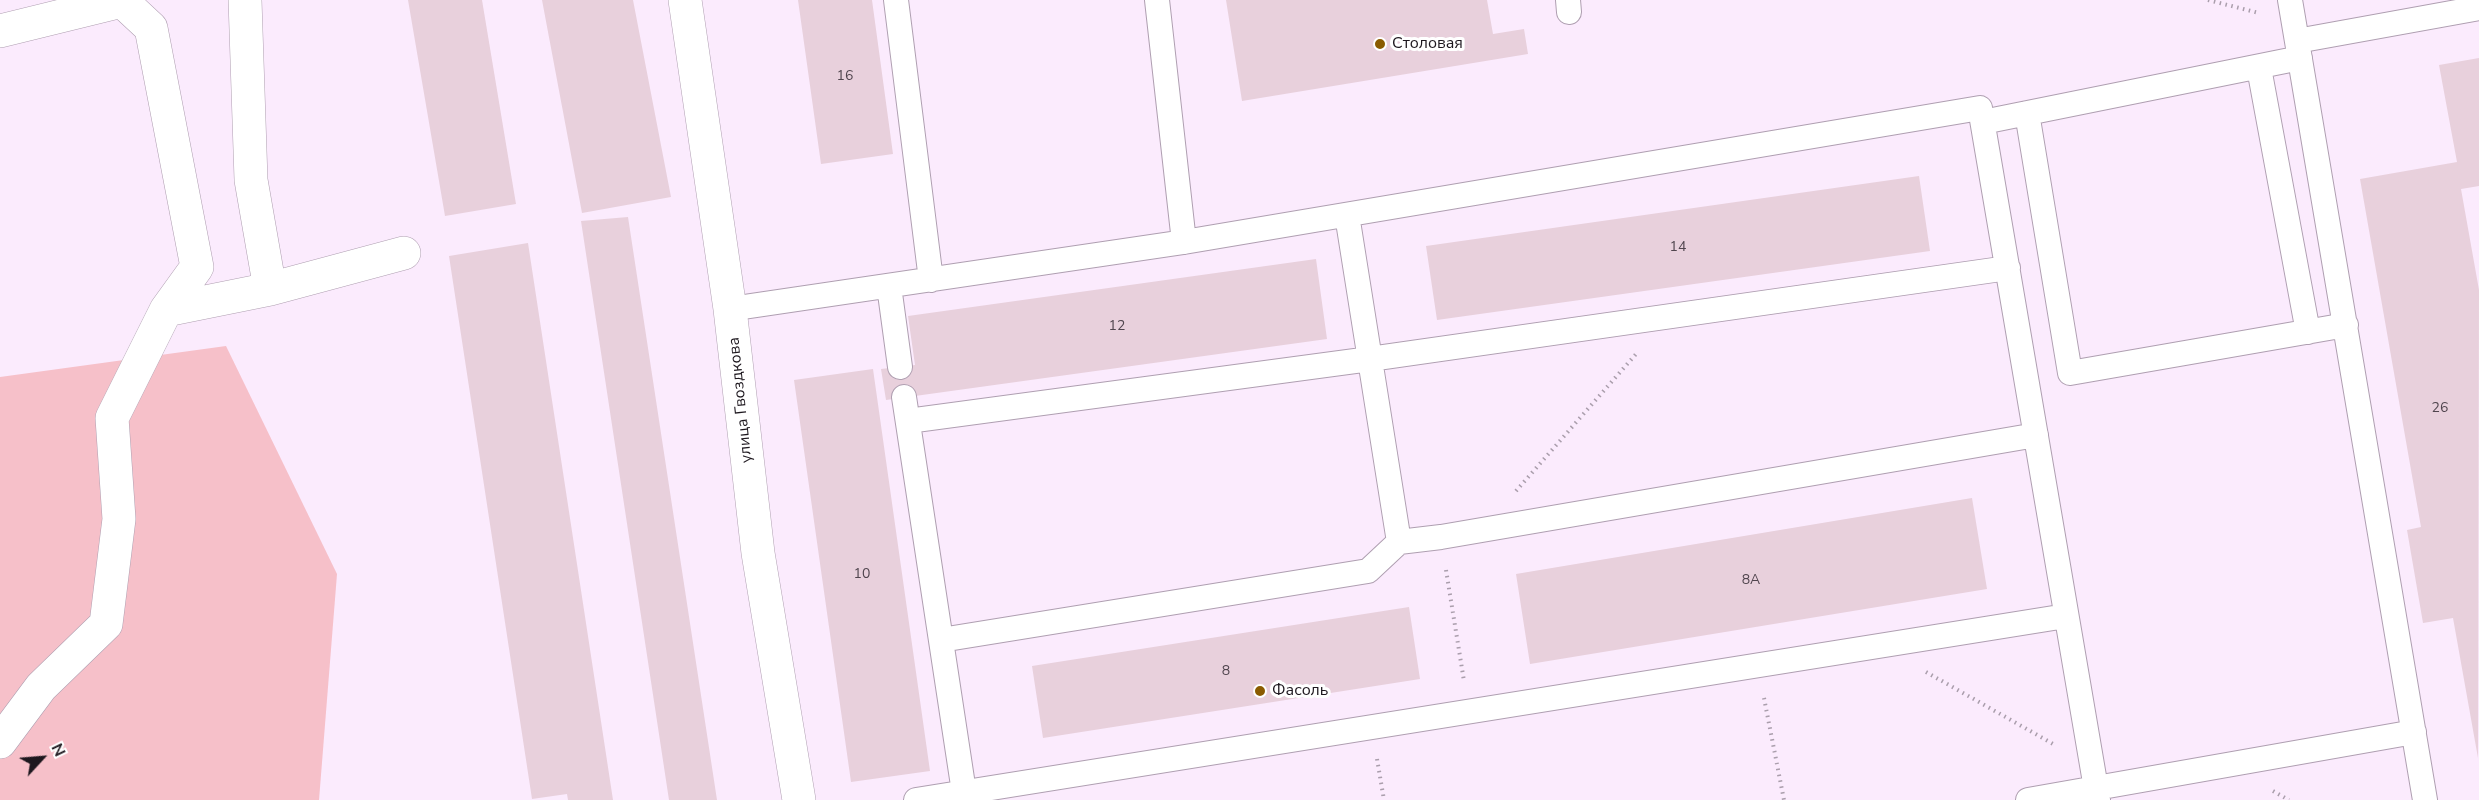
<!DOCTYPE html>
<html>
<head>
<meta charset="utf-8">
<style>
  body { margin:0 }
  #map { position:relative; width:2479px; height:800px; overflow:hidden; background:#fbebfd; font-family:"Nunito Sans",sans-serif }
  canvas { display:block }
  .north { position:absolute; left:12px; top:728px; width:60px; height:60px; -webkit-text-stroke:4px #fff; paint-order:stroke; rotate:64deg; font-size:16px; font-weight:700; line-height:24px; text-align:center; color:#1d171e }
  .north::after { content:''; display:block; margin:auto; width:21px; height:27px; background:#1d171e; clip-path:polygon(50% 0,100% 100%,50% 72%,0 100%) }
</style>
</head>
<body>
<div id="map">
<canvas width="2479" height="800"></canvas>
<div class="north">N</div>
</div>
<script>
const context = document.querySelector('canvas').getContext('2d');
context.lineJoin = 'round';
function fillPath(path, color) { context.fillStyle = color; context.fill(path, 'evenodd'); }
const poly = rows => new Path2D(rows.map(r => 'M' + r).join(''));
function strokePath(path, color, width, dash) { context.strokeStyle = color; context.lineWidth = width; context.lineCap = dash ? 'butt' : 'round'; context.setLineDash(dash || []); context.stroke(path); }
function drawText(font, color, halo, rows, align = 'center') {
  context.font = font + ' "Nunito Sans",sans-serif'; context.lineWidth = 6; context.setLineDash([]); context.textBaseline = 'middle'; context.strokeStyle = halo; context.fillStyle = color; for (const [text, x, y, turn = 0] of rows) {
    context.save(); context.translate(x, y); context.rotate((+turn || 0) * Math.PI / 180); context.textAlign = isNaN(turn) ? turn : align; if (halo) context.strokeText(text, 0, 0); context.fillText(text, 0, 0); context.restore();
  }
}
const green = poly([
  [226,346,337,574,319,800,0,800,0,377]
]);
const building = poly([
  [408,0,482,0,516,204,445,216],
  [542,0,633,0,671,197,582,213],
  [798,0,872,0,893,154,821,164],
  [1226,0,1487,0,1493,34,1524,29,1528,54,1242,101],
  [2479,58,2479,186,2461,189,2479,290,2478,758,2453,618,2423,623,2407,530,2421,527,2360,179,2457,162,2439,65],
  [1919,176,1930,251,1437,320,1426,246],
  [628,217,717,800,669,800,581,221],
  [528,243,613,800,568,800,567,794,532,799,449,256],
  [1316,259,1327,339,886,400,881,369,915,365,908,316],
  [873,369,930,771,851,782,794,380],
  [1972,498,1987,589,1530,664,1516,574],
  [1409,607,1420,679,1043,738,1032,666]
]);
const path = poly([
  [2208,0,2259,13],
  [1516,491,1636,354],
  [1446,570,1464,681],
  [1926,672,2055,745],
  [1764,698,1784,800],
  [1377,759,1384,800],
  [2273,791,2289,800]
]);
const lane = poly([
  [896,0,931,280],
  [1157,0,1184,242],
  [1568,0,1569,12],
  [2290,0,2425,800],
  [2297,41,2479,8],
  [2259,68,2308,332],
  [2027,113,2070,373,2346,325],
  [1983,122,2300,58],
  [1347,215,1399,542],
  [889,286,900,367],
  [730,309,1184,242,1980,108,2098,800],
  [904,397,964,792],
  [908,421,1370,359,2008,268],
  [941,640,1368,571,1399,542,1441,537,2036,435],
  [916,800,2066,616],
  [2028,800,2414,732]
]);
const street = poly([
  [245,0,251,180,270,289],
  [685,0,730,309,758,553,799,800],
  [0,31,122,1,151,28,197,267,166,310,112,418,119,519,106,624,41,687,0,742],
  [166,310,270,289,404,253]
]);
const markers = [
  [1380,44,6,"#8a5b00"],
  [1260,691,6,"#8a5b00"]
];
const numberNames = [
  ["16",845,77],
  ["14",1678,248],
  ["12",1117,327],
  ["26",2440,409],
  ["10",862,575],
  ["8А",1751,581],
  ["8",1226,672]
];
const poiNames = [
  ["Столовая",1392,44],
  ["Фасоль",1272,691]
];
const streetNames = [
  ["улица Гвоздкова",741,400,-96]
];
fillPath(green, '#f6c0c9');
fillPath(building, '#e8d0dc');
strokePath(lane, '#af9fb1', 26);
strokePath(street, '#af9fb1', 34);
strokePath(path, '#aa9eac', 4, [1.5, 4.5]);
strokePath(lane, '#fff', 24);
strokePath(street, '#fff', 33);
for (const [x, y, r, color] of markers) { const dot = new Path2D(); dot.arc(x, y, r, 0, 2 * Math.PI); context.fillStyle = color; context.fill(dot); strokePath(dot, '#fff', 2); }
drawText('14px', '#50454e', null, numberNames);
drawText('16px', '#1d171e', '#fff', poiNames, 'left');
drawText('16px', '#1d171e', '#fff', streetNames);
</script>
</body>
</html>
